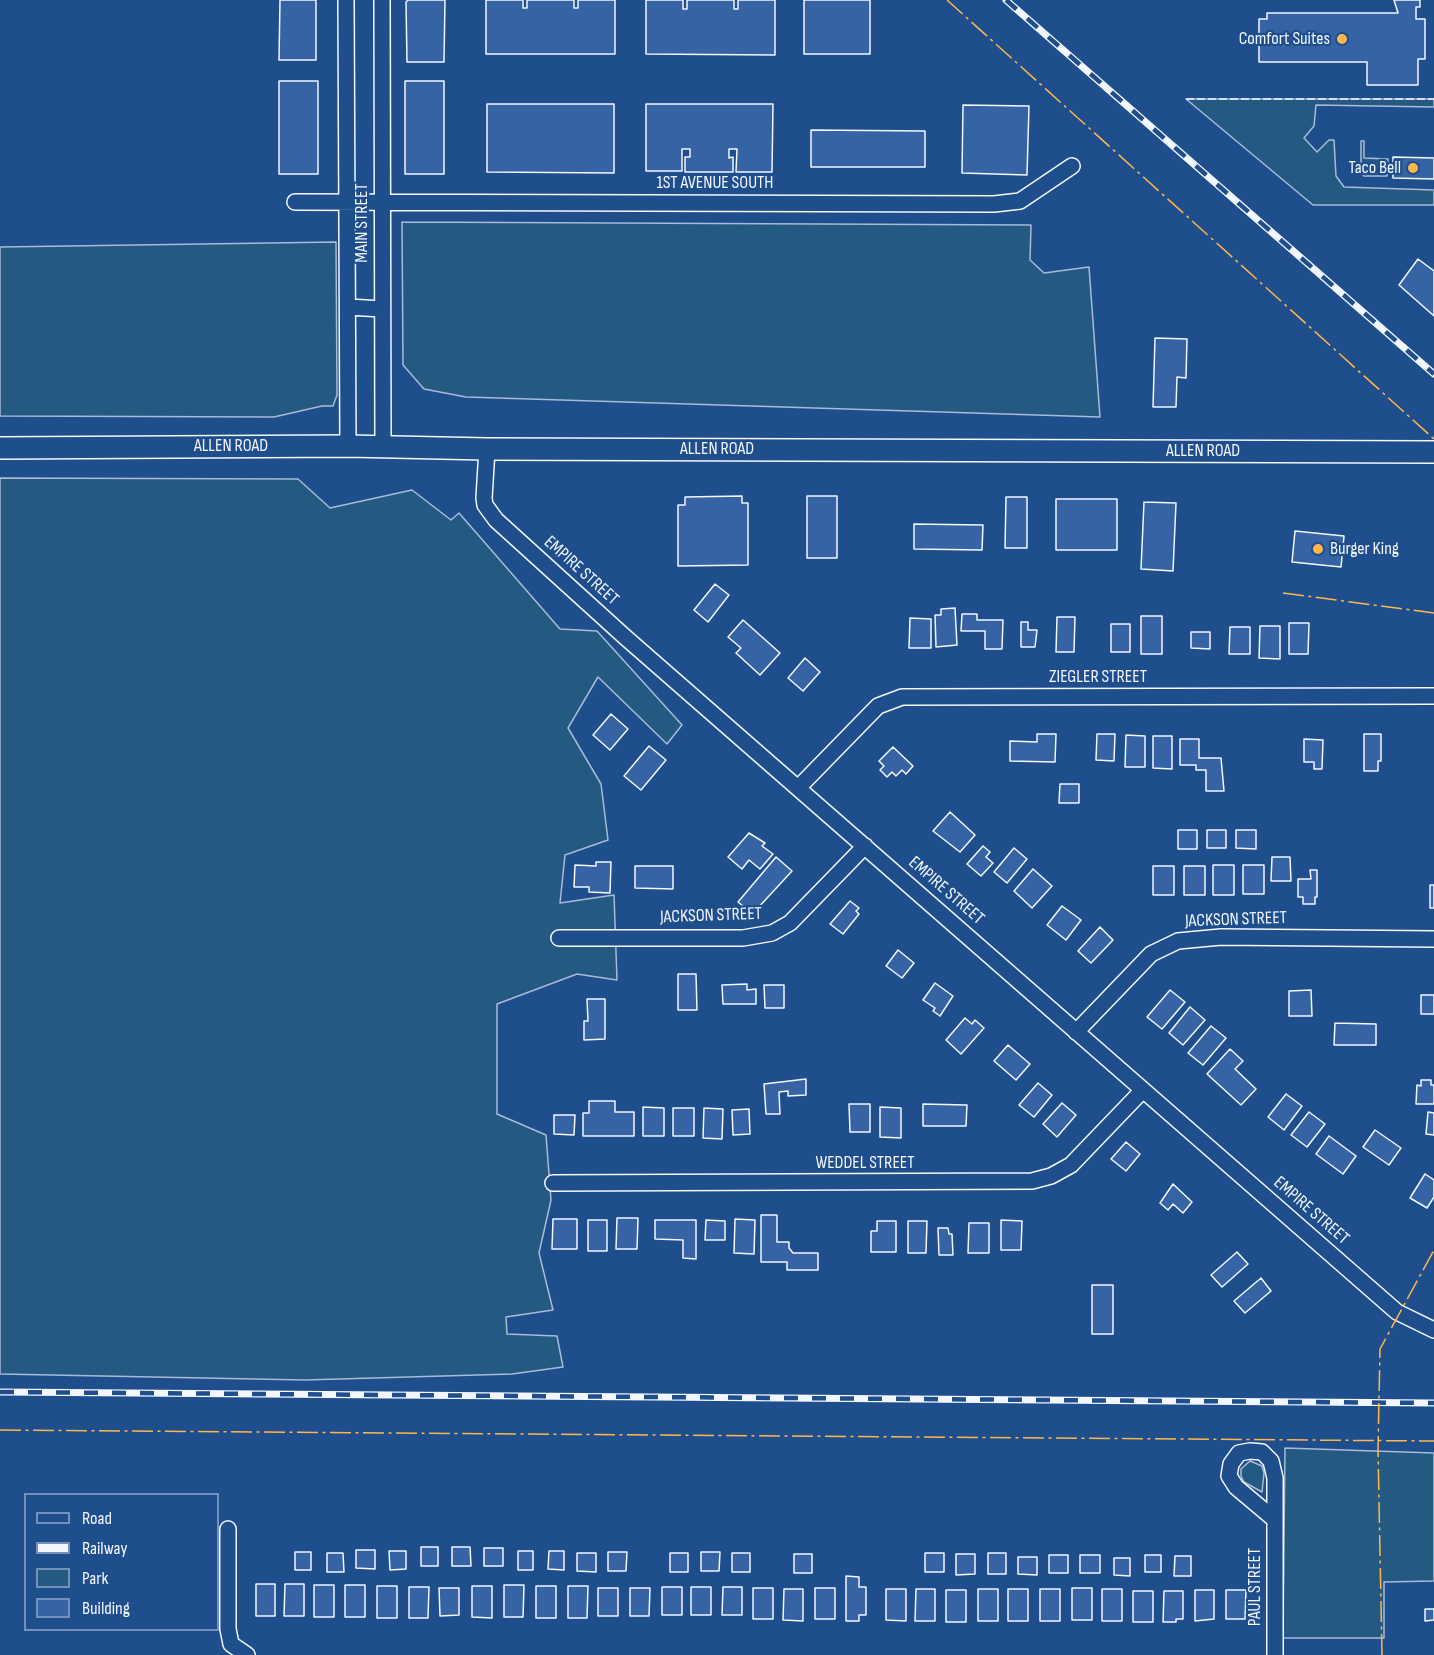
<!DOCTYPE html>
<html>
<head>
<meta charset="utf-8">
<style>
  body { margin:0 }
  #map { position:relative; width:1434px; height:1655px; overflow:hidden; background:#1f4e8c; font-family:"Sofia Sans Condensed",sans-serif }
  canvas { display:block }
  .legend { position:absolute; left:24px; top:1493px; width:195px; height:138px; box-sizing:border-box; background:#1f4e8c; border:2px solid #7391ba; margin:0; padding:8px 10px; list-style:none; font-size:18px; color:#f2f6ff }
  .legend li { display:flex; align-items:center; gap:12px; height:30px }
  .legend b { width:30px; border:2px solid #7391ba }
</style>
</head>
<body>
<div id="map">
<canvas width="1434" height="1655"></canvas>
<ul class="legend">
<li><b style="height:8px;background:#1f4e8c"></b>Road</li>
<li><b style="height:8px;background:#f2f6ff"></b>Railway</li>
<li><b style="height:16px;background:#245a82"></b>Park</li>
<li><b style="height:16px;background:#3563a3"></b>Building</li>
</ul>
</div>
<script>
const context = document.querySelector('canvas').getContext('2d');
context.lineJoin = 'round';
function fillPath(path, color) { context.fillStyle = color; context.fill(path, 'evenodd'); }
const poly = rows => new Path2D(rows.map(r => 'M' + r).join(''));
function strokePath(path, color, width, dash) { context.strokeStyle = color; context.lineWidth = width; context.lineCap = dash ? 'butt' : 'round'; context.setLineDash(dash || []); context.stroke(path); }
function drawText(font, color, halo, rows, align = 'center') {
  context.font = font + ' "Sofia Sans Condensed",sans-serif'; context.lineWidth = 4.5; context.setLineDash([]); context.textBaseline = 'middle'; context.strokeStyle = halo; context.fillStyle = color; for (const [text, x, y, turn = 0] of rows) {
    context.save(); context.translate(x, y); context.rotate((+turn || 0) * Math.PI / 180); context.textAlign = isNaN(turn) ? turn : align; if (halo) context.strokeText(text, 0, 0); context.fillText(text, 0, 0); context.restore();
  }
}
const green = poly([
  [1186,99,1434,99,1434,107,1316,105,1314,126,1304,138,1317,152,1329,140,1334,140,1336,176,1344,187,1434,190,1434,205,1313,205,1186,99],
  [1361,141,1364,141,1364,158,1388,159,1387,176,1364,176,1361,171,1361,141],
  [402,222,1031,225,1030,260,1044,273,1089,267,1100,417,466,397,424,389,403,365,402,222],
  [336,242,337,395,333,406,322,406,274,417,0,416,0,247,336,242],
  [0,478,298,479,330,508,412,490,451,520,459,513,560,629,597,631,682,725,667,744,598,677,568,728,601,784,608,840,565,855,560,903,614,895,617,980,577,974,497,1004,497,1114,546,1135,551,1200,539,1253,553,1310,506,1317,507,1334,557,1336,563,1367,512,1374,305,1380,0,1374,0,478],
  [1285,1448,1434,1453,1434,1581,1384,1582,1384,1638,1283,1638,1285,1448],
  [1250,1461,1262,1466,1264,1473,1262,1492,1244,1482,1241,1476,1241,1469,1250,1461]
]);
const building = poly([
  [280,0,316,0,316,60,279,60,280,0],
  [408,0,445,0,444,62,407,62,406,2,408,0],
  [486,0,523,0,523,8,527,8,527,0,574,0,574,8,578,8,578,0,615,0,615,54,486,54,486,0],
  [646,0,683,0,683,9,687,9,687,0,734,0,734,9,738,9,738,0,775,0,775,55,646,54,646,0],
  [804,0,870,0,870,54,804,54,804,0],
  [1394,0,1420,0,1420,7,1416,7,1416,19,1425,19,1425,59,1418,59,1418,85,1367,85,1367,62,1259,62,1259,19,1267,19,1267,13,1398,13,1394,0],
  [279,81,318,81,318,174,279,174,279,81],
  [405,81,444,81,444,174,405,174,405,81],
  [487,104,614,104,614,173,487,172,487,104],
  [646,104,773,104,772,172,736,172,737,149,729,149,729,158,733,157,733,172,685,172,685,157,690,157,690,149,682,149,682,171,646,171,646,104],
  [963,105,1029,106,1027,175,962,173,963,105],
  [811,130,925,131,925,167,811,167,811,130],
  [1393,157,1434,158,1434,179,1393,178,1393,157],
  [1418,259,1434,271,1434,316,1399,285,1418,259],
  [1155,338,1187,339,1186,378,1177,377,1176,407,1153,407,1155,338],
  [742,496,742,503,748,503,748,565,678,566,678,505,685,505,685,497,742,496],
  [807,496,837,496,837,558,807,558,807,496],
  [1006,497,1027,497,1027,548,1005,548,1006,497],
  [1056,499,1117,499,1117,550,1056,550,1056,499],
  [1144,502,1176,503,1173,571,1141,569,1144,502],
  [914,524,983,525,982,550,914,549,914,524],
  [1295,531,1344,536,1341,567,1292,562,1295,531],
  [715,584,729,595,708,622,694,610,715,584],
  [955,608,957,645,936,647,935,615,941,615,941,609,955,608],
  [962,614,977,614,977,620,1003,620,1002,649,985,649,985,631,961,631,962,614],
  [1141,616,1162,616,1162,654,1141,654,1141,616],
  [1057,617,1075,617,1074,652,1056,652,1057,617],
  [910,618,931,619,931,648,909,648,910,618],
  [743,620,780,653,760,675,736,653,741,648,728,637,743,620],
  [1021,622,1028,622,1028,630,1037,630,1035,647,1021,647,1021,622],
  [1289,623,1309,623,1308,654,1289,654,1289,623],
  [1111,624,1130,624,1130,652,1111,652,1111,624],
  [1260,626,1280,626,1280,659,1259,658,1260,626],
  [1230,627,1250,627,1250,654,1229,654,1230,627],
  [1191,632,1210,632,1210,649,1191,648,1191,632],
  [805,658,820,672,803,691,788,678,805,658],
  [611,714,628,729,610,750,593,735,611,714],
  [1037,734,1056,734,1055,762,1010,761,1010,741,1037,742,1037,734],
  [1097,734,1115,734,1114,761,1096,760,1097,734],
  [1364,734,1381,734,1381,761,1378,761,1378,771,1364,771,1364,734],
  [1126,735,1145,736,1145,767,1125,767,1126,735],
  [1153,736,1172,736,1172,769,1153,768,1153,736],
  [1180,739,1199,739,1199,758,1221,758,1224,791,1206,791,1206,770,1196,770,1196,765,1180,765,1180,739],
  [1304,739,1323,740,1322,769,1314,769,1314,762,1304,762,1304,739],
  [649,746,666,760,641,790,624,776,649,746],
  [893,747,913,766,906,774,902,770,896,776,892,772,887,777,880,770,884,766,879,761,893,747],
  [1060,784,1079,784,1079,803,1059,803,1060,784],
  [950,812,975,835,960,852,933,831,950,812],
  [1178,830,1197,830,1197,849,1178,849,1178,830],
  [1207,830,1226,830,1226,848,1207,848,1207,830],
  [1236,830,1256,830,1256,849,1236,848,1236,830],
  [749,833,765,843,762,846,773,854,760,869,749,860,742,869,728,857,749,833],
  [983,846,990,852,986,857,993,863,981,876,967,864,983,846],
  [1014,848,1027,859,1007,883,994,872,1014,848],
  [776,857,792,871,756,910,753,909,750,912,738,902,776,857],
  [1272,857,1290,857,1291,881,1271,881,1272,857],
  [596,862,611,862,610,893,589,892,589,887,574,887,575,865,596,866,596,862],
  [1213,865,1234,865,1234,895,1213,895,1213,865],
  [1243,865,1264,865,1264,894,1243,894,1243,865],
  [635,866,673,866,673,889,635,888,635,866],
  [1153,866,1174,866,1174,895,1153,895,1153,866],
  [1184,866,1205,866,1205,895,1184,895,1184,866],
  [1033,869,1052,886,1032,908,1014,891,1033,869],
  [1310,870,1317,870,1317,897,1315,897,1315,904,1303,904,1303,897,1298,897,1298,879,1311,879,1310,870],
  [1430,885,1434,885,1434,908,1430,908,1430,885],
  [850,901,859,908,856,911,859,914,843,934,830,924,850,901],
  [1062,906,1081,920,1066,940,1047,925,1062,906],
  [1100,927,1113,940,1091,963,1078,951,1100,927],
  [898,950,914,963,902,978,886,966,898,950],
  [678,974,696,974,697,1010,678,1010,678,974],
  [935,983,953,996,940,1016,933,1011,935,1008,923,1000,935,983],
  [747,984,747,990,756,989,756,1004,723,1004,722,985,747,984],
  [764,985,784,985,784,1008,765,1008,764,985],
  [1170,990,1185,1002,1162,1029,1147,1017,1170,990],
  [1311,990,1312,1016,1289,1016,1289,991,1311,990],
  [1421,995,1434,995,1434,1014,1421,1014,1421,995],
  [587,999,605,999,605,1039,584,1040,584,1021,588,1021,587,999],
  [1190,1007,1205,1020,1183,1045,1169,1033,1190,1007],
  [965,1018,972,1024,975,1020,984,1028,961,1054,946,1040,965,1018],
  [1335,1023,1376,1024,1376,1045,1334,1045,1335,1023],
  [1211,1026,1226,1038,1203,1065,1188,1053,1211,1026],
  [1008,1045,1030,1064,1016,1080,994,1061,1008,1045],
  [1230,1049,1243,1061,1235,1069,1256,1089,1241,1105,1207,1074,1230,1049],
  [806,1079,806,1095,788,1096,788,1091,779,1092,780,1114,766,1114,764,1084,806,1079],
  [1421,1080,1431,1080,1431,1085,1434,1085,1434,1104,1416,1104,1417,1085,1421,1086,1421,1080],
  [1038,1083,1052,1095,1034,1117,1019,1105,1038,1083],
  [1286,1094,1302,1106,1284,1130,1268,1117,1286,1094],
  [589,1101,615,1101,615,1112,634,1112,634,1136,583,1136,583,1113,589,1113,589,1101],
  [1062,1103,1076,1115,1057,1137,1043,1124,1062,1103],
  [849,1104,870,1104,870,1132,850,1132,849,1104],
  [923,1104,967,1105,966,1126,923,1126,923,1104],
  [643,1107,664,1108,664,1136,643,1136,643,1107],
  [880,1107,901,1108,901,1138,880,1137,880,1107],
  [673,1108,694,1108,694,1136,673,1136,673,1108],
  [704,1108,723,1109,722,1139,703,1138,704,1108],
  [749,1109,750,1134,733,1135,732,1110,749,1109],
  [1309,1112,1325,1124,1307,1147,1291,1135,1309,1112],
  [1428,1112,1434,1113,1434,1135,1426,1134,1428,1112],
  [554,1115,575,1115,574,1135,554,1134,554,1115],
  [1375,1130,1401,1148,1389,1165,1363,1147,1375,1130],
  [1329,1136,1356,1156,1343,1174,1316,1154,1329,1136],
  [1126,1142,1140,1154,1126,1171,1111,1159,1126,1142],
  [1425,1174,1434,1180,1434,1197,1427,1208,1410,1198,1425,1174],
  [1173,1184,1192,1202,1183,1213,1173,1204,1168,1210,1160,1203,1173,1184],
  [761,1215,777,1215,777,1242,789,1242,789,1248,793,1253,818,1253,818,1270,787,1270,787,1262,761,1262,761,1215],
  [617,1218,638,1218,637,1249,616,1249,617,1218],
  [553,1219,577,1219,577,1249,552,1249,553,1219],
  [735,1219,755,1220,754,1254,734,1253,735,1219],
  [588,1220,607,1220,607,1251,588,1251,588,1220],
  [655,1220,696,1220,696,1259,683,1258,683,1240,655,1239,655,1220],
  [706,1220,725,1221,725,1240,705,1240,706,1220],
  [1001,1220,1022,1221,1021,1250,1001,1250,1001,1220],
  [877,1221,896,1221,896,1252,871,1252,871,1231,877,1231,877,1221],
  [908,1221,927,1221,926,1253,908,1253,908,1221],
  [969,1223,989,1223,989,1253,968,1253,969,1223],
  [938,1228,948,1228,949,1234,952,1234,953,1255,939,1255,938,1228],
  [1237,1252,1248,1264,1222,1287,1211,1275,1237,1252],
  [1261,1278,1271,1291,1245,1313,1234,1301,1261,1278],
  [1092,1285,1113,1285,1113,1334,1092,1334,1092,1285],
  [421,1547,438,1547,438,1566,421,1566,421,1547],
  [452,1547,470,1547,471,1566,452,1566,452,1547],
  [484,1548,503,1548,503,1566,484,1566,484,1548],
  [356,1550,375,1550,375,1569,356,1568,356,1550],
  [389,1551,406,1551,406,1569,390,1570,389,1551],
  [518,1551,533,1551,533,1570,518,1570,518,1551],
  [549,1551,564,1551,564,1570,548,1569,549,1551],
  [295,1552,311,1552,311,1570,295,1570,295,1552],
  [608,1552,627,1552,626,1571,608,1571,608,1552],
  [701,1552,720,1552,719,1571,701,1571,701,1552],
  [327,1553,343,1553,344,1572,327,1572,327,1553],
  [577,1553,596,1553,596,1572,577,1571,577,1553],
  [670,1553,688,1553,688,1572,670,1572,670,1553],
  [732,1553,750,1553,750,1572,732,1572,732,1553],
  [925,1553,944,1553,944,1572,925,1572,925,1553],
  [988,1553,1006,1553,1006,1574,988,1574,988,1553],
  [794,1554,812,1554,812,1573,794,1573,794,1554],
  [956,1554,975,1554,975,1574,956,1575,956,1554],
  [1049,1555,1068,1555,1068,1573,1049,1573,1049,1555],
  [1080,1555,1100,1555,1100,1573,1080,1573,1080,1555],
  [1145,1555,1161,1555,1161,1572,1145,1572,1145,1555],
  [1175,1556,1191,1556,1191,1576,1174,1576,1175,1556],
  [1018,1557,1037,1557,1037,1575,1018,1574,1018,1557],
  [1114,1558,1130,1558,1130,1576,1114,1575,1114,1558],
  [846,1576,859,1577,859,1587,866,1587,866,1615,859,1615,859,1621,846,1621,846,1576],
  [256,1584,275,1584,275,1616,256,1616,256,1584],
  [285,1584,304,1584,304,1616,284,1616,285,1584],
  [314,1585,334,1585,334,1617,314,1617,314,1585],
  [345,1585,365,1585,365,1617,345,1617,345,1585],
  [504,1585,524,1585,523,1617,504,1617,504,1585],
  [377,1586,397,1586,397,1618,377,1618,377,1586],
  [472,1586,492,1586,492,1618,472,1617,472,1586],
  [536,1586,556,1586,556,1618,536,1618,536,1586],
  [568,1586,588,1586,587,1618,568,1618,568,1586],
  [409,1587,429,1587,428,1618,409,1618,409,1587],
  [662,1587,682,1587,682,1615,662,1615,662,1587],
  [691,1587,711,1587,711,1615,691,1615,691,1587],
  [723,1587,742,1587,742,1615,722,1615,723,1587],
  [439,1588,459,1588,459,1615,440,1616,439,1588],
  [598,1588,618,1588,618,1616,598,1616,598,1588],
  [630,1588,650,1588,649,1616,630,1616,630,1588],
  [753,1588,773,1588,773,1619,753,1619,753,1588],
  [815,1588,835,1588,835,1619,815,1619,815,1588],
  [1072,1588,1092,1588,1092,1620,1072,1620,1072,1588],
  [784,1589,803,1589,803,1621,783,1620,784,1589],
  [886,1589,906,1589,906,1621,886,1620,886,1589],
  [916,1589,935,1589,935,1621,915,1621,916,1589],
  [978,1589,998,1589,998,1621,978,1621,978,1589],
  [1008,1589,1028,1589,1028,1621,1008,1621,1008,1589],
  [1040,1589,1060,1589,1060,1621,1040,1621,1040,1589],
  [1102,1589,1122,1589,1122,1621,1102,1621,1102,1589],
  [946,1590,966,1590,966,1622,946,1622,946,1590],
  [1195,1590,1214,1590,1214,1619,1195,1621,1195,1590],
  [1226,1590,1246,1590,1245,1619,1226,1619,1226,1590],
  [1133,1591,1153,1591,1153,1622,1133,1622,1133,1591],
  [1164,1591,1183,1591,1183,1619,1176,1619,1176,1622,1163,1622,1164,1591],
  [1425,1609,1434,1609,1434,1620,1425,1621,1425,1609]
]);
const street = poly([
  [346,0,348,446],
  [382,0,383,446],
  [295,202,994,204,1020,201,1072,166],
  [348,307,382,309],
  [487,449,484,498,485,505,496,520,625,637,1397,1312,1434,1330],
  [798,788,878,706,902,697,1434,696],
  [559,938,743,938,772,933,790,923,865,846],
  [1076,1032,1151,954,1178,941,1221,937,1434,939],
  [553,1183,1032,1181,1051,1176,1071,1165,1143,1090],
  [1274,1519,1236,1487,1229,1476,1231,1464,1239,1453,1250,1451,1262,1452,1271,1461,1275,1478,1275,1655],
  [228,1529,228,1629,231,1644,247,1655]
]);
const secondary = poly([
  [0,448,348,446,487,449,1434,452]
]);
const rail = poly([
  [1006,0,1434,374],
  [0,1392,1434,1403]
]);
const fence = poly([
  [1186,99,1434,99]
]);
const power = poly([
  [947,0,1434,439],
  [1283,593,1434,613],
  [0,1430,1434,1441],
  [1382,1655,1378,1450,1380,1349,1434,1250]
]);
const markers = [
  [1342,39,6,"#ffb74d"],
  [1413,168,6,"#ffb74d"],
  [1318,549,6,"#ffb74d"]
];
const poiNames = [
  ["Comfort Suites",1330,39],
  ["Taco Bell",1401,168],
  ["Burger King",1330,549,"left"]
];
const streetNames = [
  ["1ST AVENUE SOUTH",715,183],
  ["MAIN STREET",362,223,-90],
  ["ALLEN ROAD",231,446],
  ["ALLEN ROAD",717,449],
  ["ALLEN ROAD",1203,451],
  ["EMPIRE STREET",581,571,42],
  ["ZIEGLER STREET",1098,677],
  ["EMPIRE STREET",946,891,41],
  ["JACKSON STREET",711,916,-2],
  ["JACKSON STREET",1236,920,-2],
  ["WEDDEL STREET",865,1163],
  ["EMPIRE STREET",1311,1211,41],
  ["PAUL STREET",1255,1587,-90]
];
fillPath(green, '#245a82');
strokePath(green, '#a8bbd7', 1.5);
fillPath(building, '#3563a3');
strokePath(building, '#f2f6ff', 1.5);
strokePath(street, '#f2f6ff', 18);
strokePath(secondary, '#f2f6ff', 24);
strokePath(street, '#1f4e8c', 15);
strokePath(secondary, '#1f4e8c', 21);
strokePath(rail, '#f2f6ff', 7);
strokePath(rail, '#1f4e8c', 4.5, [14]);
strokePath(fence, '#f2f6ff', 1.5, [8, 3]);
strokePath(power, '#ffb74d', 1.5, [21, 4.5, 3, 4.5]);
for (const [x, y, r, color] of markers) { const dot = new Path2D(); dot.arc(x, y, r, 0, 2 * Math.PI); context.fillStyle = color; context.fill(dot); strokePath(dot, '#1f4e8c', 2); }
drawText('18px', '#f2f6ff', '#1f4e8c', poiNames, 'right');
drawText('18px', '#f2f6ff', '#1f4e8c', streetNames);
</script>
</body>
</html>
